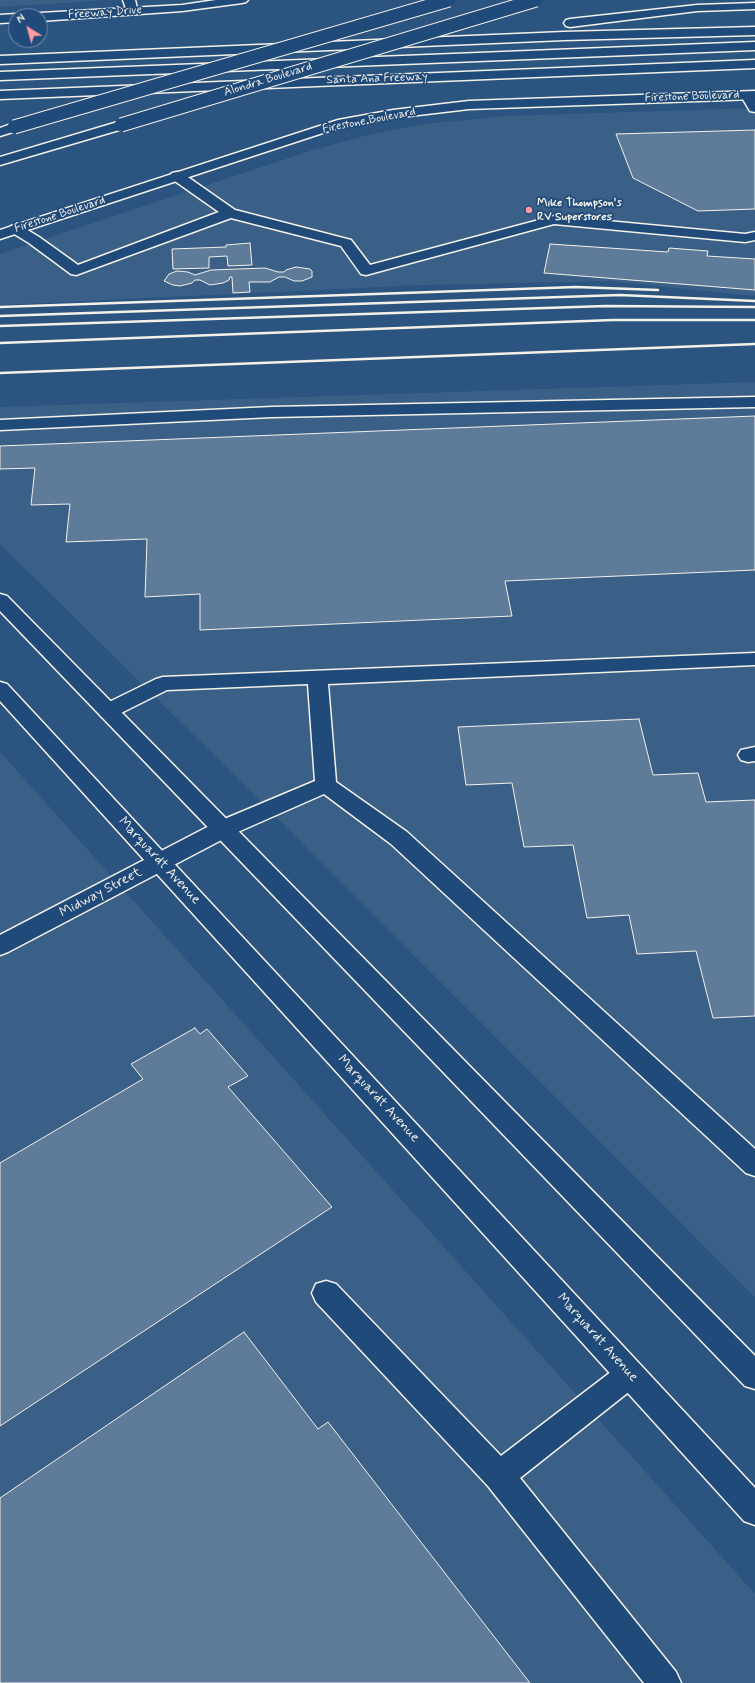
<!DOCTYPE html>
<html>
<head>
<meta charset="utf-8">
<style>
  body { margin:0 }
  #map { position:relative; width:755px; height:1683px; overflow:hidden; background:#2c5481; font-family:Mynerve,sans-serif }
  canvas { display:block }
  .north { position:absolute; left:8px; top:8px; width:40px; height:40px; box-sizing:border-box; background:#1f4a7a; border:1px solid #748da6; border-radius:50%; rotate:323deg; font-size:11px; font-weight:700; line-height:16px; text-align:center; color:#f4f1e8 }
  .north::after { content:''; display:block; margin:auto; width:14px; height:18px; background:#ff9aa2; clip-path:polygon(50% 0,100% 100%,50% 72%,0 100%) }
</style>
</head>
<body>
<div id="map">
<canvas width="755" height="1683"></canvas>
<div class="north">N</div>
</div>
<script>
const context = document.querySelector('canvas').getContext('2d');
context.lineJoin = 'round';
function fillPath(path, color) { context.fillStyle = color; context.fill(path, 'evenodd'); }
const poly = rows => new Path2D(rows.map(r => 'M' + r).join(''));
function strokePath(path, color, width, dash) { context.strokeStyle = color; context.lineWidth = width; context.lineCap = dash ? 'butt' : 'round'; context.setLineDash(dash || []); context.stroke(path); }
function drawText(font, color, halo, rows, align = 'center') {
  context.font = font + ' Mynerve,sans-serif'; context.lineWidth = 3.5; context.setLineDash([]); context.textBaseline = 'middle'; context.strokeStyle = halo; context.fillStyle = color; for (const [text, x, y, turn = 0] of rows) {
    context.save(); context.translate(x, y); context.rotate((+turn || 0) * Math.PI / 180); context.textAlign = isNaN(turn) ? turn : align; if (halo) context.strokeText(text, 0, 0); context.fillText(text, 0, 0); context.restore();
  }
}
const built = poly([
  [0,0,109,0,0,7],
  [755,108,755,296,609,281,421,285,0,305,0,254,313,150,372,134,424,124,507,116],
  [755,382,755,1297,202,743,0,544,0,407],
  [0,752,755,1594,755,1683,0,1683]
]);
const building = poly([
  [755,130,755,209,698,211,633,178,616,134,755,130],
  [250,243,252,265,228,266,227,256,209,257,209,268,173,269,172,249,226,247,226,245,250,243],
  [550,244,668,252,669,248,708,251,707,256,755,259,755,290,544,273,550,244],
  [296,267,310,269,312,271,312,277,302,281,294,281,285,277,279,277,270,282,249,282,250,292,233,293,232,277,230,277,229,280,223,283,210,285,200,280,195,280,192,283,180,286,173,285,164,281,169,274,177,271,188,272,195,275,211,270,265,268,278,272,284,272,286,270,296,267],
  [755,416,755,570,505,581,512,616,200,630,200,594,145,597,147,539,66,542,70,504,31,505,35,468,0,469,0,446,755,416],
  [639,719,653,775,698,773,706,802,755,800,755,1016,713,1018,696,951,637,954,629,915,587,918,573,845,524,847,512,783,466,785,458,727,639,719],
  [195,1028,200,1034,207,1029,248,1076,228,1087,332,1207,0,1426,0,1163,143,1079,131,1064,195,1028],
  [244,1332,318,1429,328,1422,530,1683,0,1683,0,1498,244,1332]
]);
const lane = poly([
  [123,0,135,0,138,12,136,14,128,14,123,0],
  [747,92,751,93,755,98,755,112,750,111,741,96,743,93,747,92],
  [177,172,182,173,235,210,351,240,370,265,554,216,745,234,755,232,755,240,745,242,554,224,366,275,361,274,341,246,231,218,76,275,71,274,29,243,11,232,9,229,11,226,16,225,21,226,39,237,78,265,219,212,172,179,170,176,172,173,177,172],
  [755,397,755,407,272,417,0,430,0,420,272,407,755,397],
  [755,653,755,665,328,684,336,782,407,832,755,1149,755,1176,746,1173,391,844,324,794,231,835,223,837,215,835,212,829,215,823,315,781,308,684,167,690,115,716,108,718,101,716,98,711,101,706,156,679,163,677,755,653],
  [755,747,755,761,748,762,741,760,738,755,741,750,755,747],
  [326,1281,336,1284,501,1456,620,1365,630,1361,640,1365,644,1374,640,1383,520,1478,676,1672,681,1683,644,1683,488,1486,316,1302,312,1293,316,1284,326,1281]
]);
const street = poly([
  [223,821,231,823,234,829,231,835,8,952,0,955,0,935,215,823,223,821]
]);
const secondary = poly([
  [216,0,248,0,246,2,242,3,182,11,40,21,40,16,35,16,40,13,182,5,216,0],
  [16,14,20,16,16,16,16,22,0,23,0,15,16,14],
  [755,91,755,99,469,109,393,118,341,127,0,239,0,230,338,120,393,110,469,101,755,91],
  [0,594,7,596,755,1356,755,1389,745,1386,0,611,0,594],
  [0,682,7,684,755,1488,755,1525,744,1521,0,701,0,682]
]);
const primary = poly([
  [121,121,126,122,128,125,126,128,0,165,0,157,121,121],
  [14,123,19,124,21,127,19,130,0,136,0,128,14,123]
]);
const highway = poly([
  [755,3,755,9,697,11,570,27,566,26,564,23,566,20,570,19,697,5,755,3],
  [755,27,755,35,564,40,0,64,0,56,564,32,755,27],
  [755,42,755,50,0,80,0,72,755,42],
  [755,60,755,68,0,99,0,91,755,60]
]);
const rail = poly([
  [0,307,576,287,658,290],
  [0,316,620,295,755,301],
  [0,326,606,306,755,307],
  [0,343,613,320,755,320],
  [0,373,755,344]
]);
const primaryBridge = poly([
  [121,125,536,0],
  [14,127,449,0]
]);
const markers = [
  [529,210,4,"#ff9aa2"]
];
const farStreetnames = [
  ["Freeway Drive",105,13,-4],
  ["Santa Ana Freeway",377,79,-2],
  ["Alondra Boulevard",268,80,-17],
  ["Firestone Boulevard",692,97,-2],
  ["Firestone Boulevard",369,121,-11],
  ["Firestone Boulevard",60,215,-18]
];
const farPoinames = [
  ["Mike Thompson's",537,203],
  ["RV Superstores",537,217]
];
const streetNames = [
  ["Marquardt Avenue",159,861,47],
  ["Midway Street",101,893,-28],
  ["Marquardt Avenue",378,1099,47],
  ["Marquardt Avenue",597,1338,48]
];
fillPath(built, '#3b6088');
fillPath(building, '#5e7b9a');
strokePath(building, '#f4f1e8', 1);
strokePath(lane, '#f4f1e8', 3);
strokePath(street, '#f4f1e8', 3);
strokePath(secondary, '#f4f1e8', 3);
strokePath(primary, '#f4f1e8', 3);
strokePath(highway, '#f4f1e8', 3);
fillPath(lane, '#1f4a7a');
fillPath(street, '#1f4a7a');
fillPath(secondary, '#1f4a7a');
fillPath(primary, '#1f4a7a');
fillPath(highway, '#1f4a7a');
strokePath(rail, '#f4f1e8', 2.5);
strokePath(primaryBridge, '#f4f1e8', 15, []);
strokePath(primaryBridge, '#1f4a7a', 13);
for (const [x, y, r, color] of markers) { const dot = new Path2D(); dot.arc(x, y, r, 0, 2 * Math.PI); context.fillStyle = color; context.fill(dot); strokePath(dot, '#1f4a7a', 1.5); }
drawText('12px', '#f4f1e8', '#1f4a7a', farStreetnames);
drawText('bold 12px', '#f4f1e8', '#1f4a7a', farPoinames, 'left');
drawText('14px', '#f4f1e8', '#1f4a7a', streetNames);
</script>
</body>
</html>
